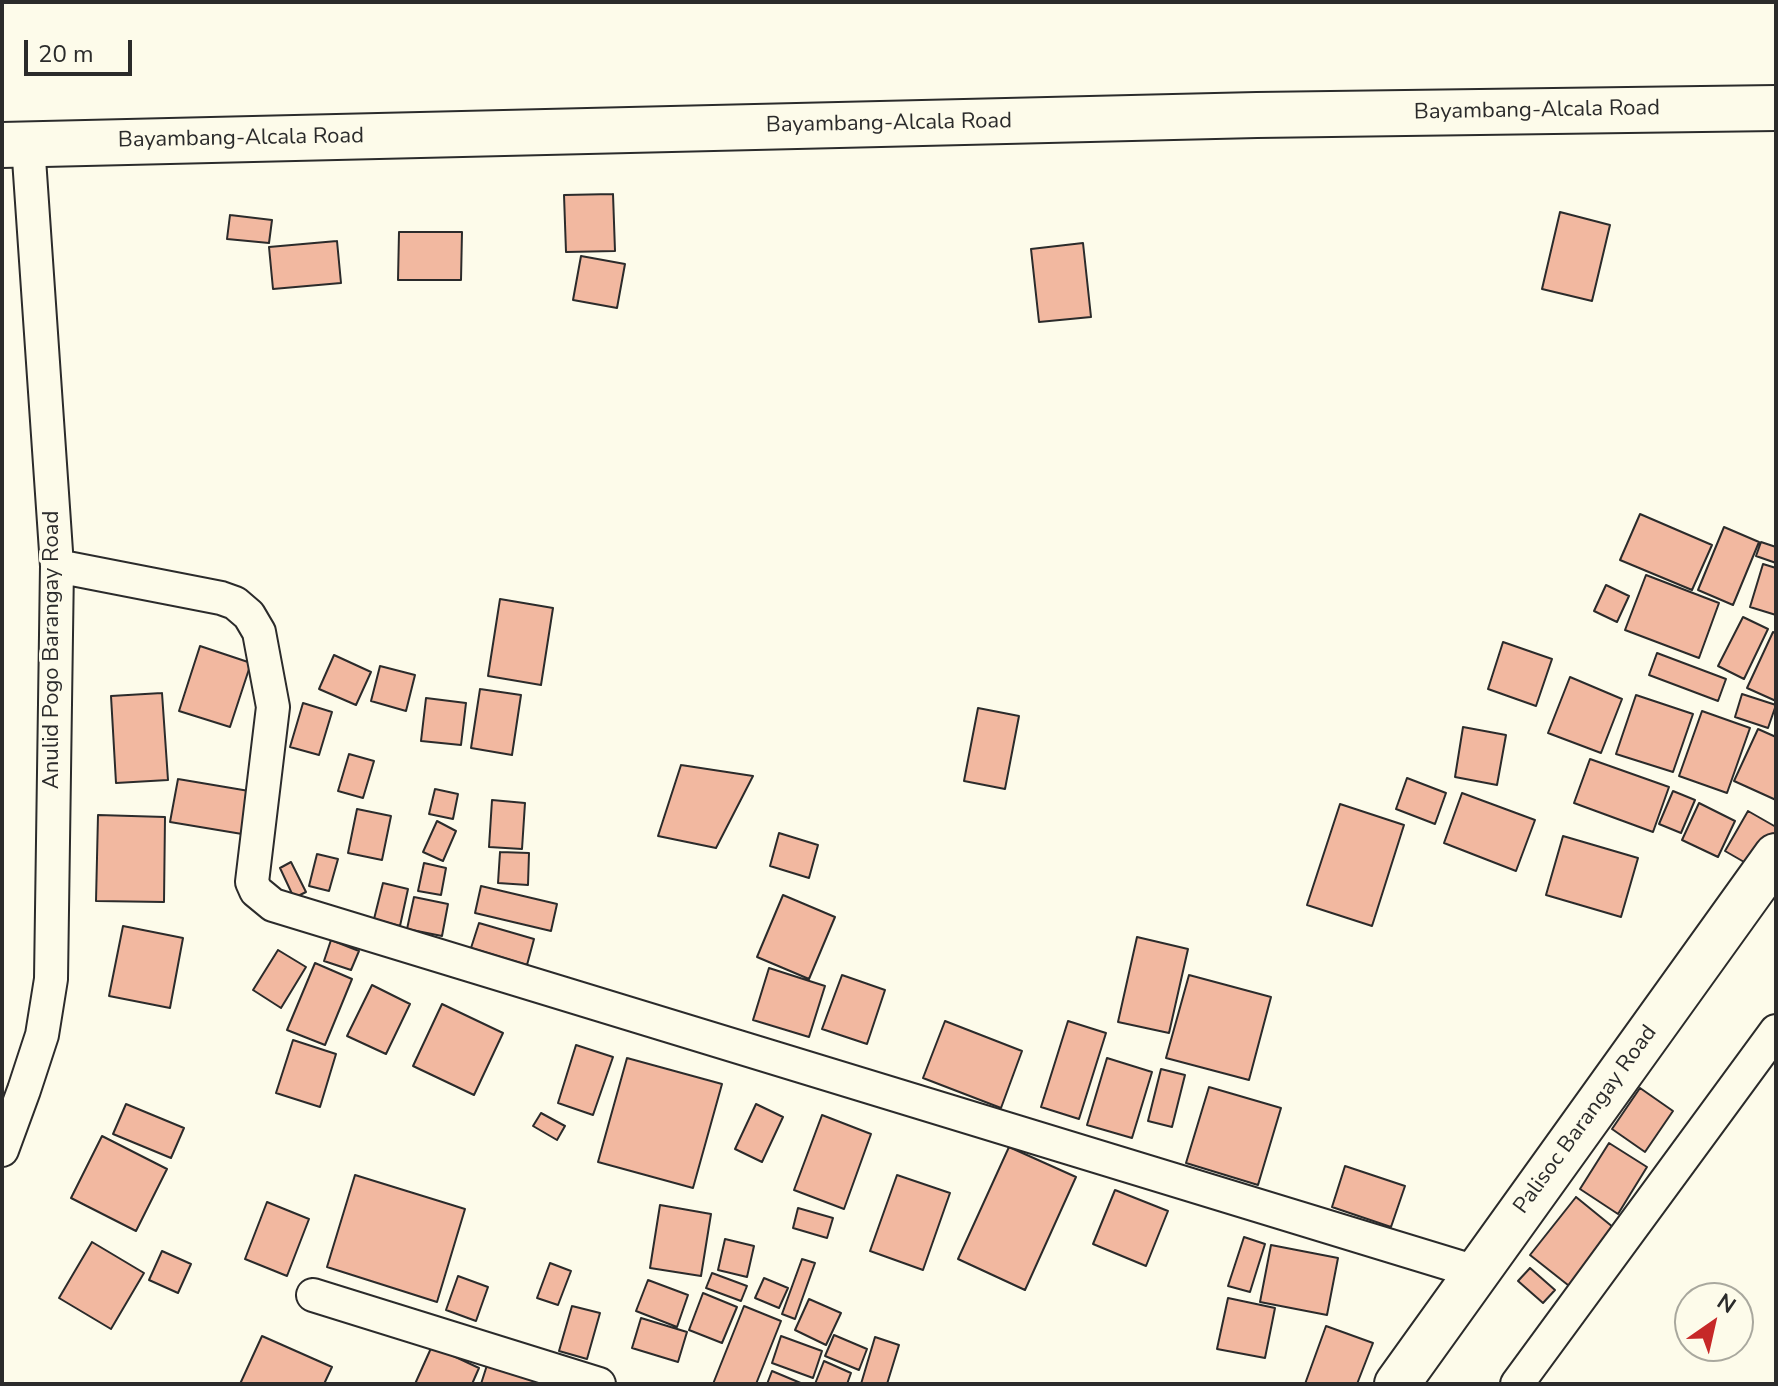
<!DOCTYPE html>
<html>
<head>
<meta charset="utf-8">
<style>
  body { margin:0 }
  #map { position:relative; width:1778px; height:1386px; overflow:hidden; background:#fdfbea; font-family:"Nunito Sans",sans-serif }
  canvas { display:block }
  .frame { position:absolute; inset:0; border:4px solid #2b2b2b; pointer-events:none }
  .north { position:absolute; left:1674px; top:1282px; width:80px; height:80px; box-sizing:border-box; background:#fdfbea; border:2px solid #a9a89e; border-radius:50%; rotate:34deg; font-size:22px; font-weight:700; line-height:32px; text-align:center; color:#2b2b2b }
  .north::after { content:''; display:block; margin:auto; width:28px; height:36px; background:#c62828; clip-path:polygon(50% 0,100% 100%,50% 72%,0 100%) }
  .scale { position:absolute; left:24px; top:40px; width:108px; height:36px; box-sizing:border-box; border:4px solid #2b2b2b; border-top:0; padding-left:10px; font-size:24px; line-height:28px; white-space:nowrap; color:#2b2b2b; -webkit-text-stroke:6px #fdfbea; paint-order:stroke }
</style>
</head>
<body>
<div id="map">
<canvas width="1778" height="1386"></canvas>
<div class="frame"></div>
<div class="north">N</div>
<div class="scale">20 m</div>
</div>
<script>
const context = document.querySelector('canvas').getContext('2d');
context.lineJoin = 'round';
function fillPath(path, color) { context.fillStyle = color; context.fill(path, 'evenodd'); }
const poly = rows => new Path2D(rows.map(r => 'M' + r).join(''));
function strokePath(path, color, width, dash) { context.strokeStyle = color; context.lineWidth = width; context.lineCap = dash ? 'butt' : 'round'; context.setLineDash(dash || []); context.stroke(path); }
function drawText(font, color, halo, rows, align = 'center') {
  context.font = font + ' "Nunito Sans",sans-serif'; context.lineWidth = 6; context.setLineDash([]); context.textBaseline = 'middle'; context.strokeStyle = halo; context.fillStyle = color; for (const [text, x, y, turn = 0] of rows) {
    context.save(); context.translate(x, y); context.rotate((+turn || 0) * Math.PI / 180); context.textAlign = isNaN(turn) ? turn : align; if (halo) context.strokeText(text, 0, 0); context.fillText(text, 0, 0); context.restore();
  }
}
const building = poly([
  [613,194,615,251,566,252,564,195,613,194],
  [1560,212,1610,225,1592,301,1542,289,1560,212],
  [230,215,272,220,269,243,227,239,230,215],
  [399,232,462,232,461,280,398,280,399,232],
  [337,241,341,283,273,289,269,247,337,241],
  [1083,243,1091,317,1039,322,1031,249,1083,243],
  [581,256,625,264,617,308,573,300,581,256],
  [1640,514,1712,545,1692,590,1620,560,1640,514],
  [1724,527,1759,542,1733,605,1698,590,1724,527],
  [1761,542,1776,547,1776,563,1756,556,1761,542],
  [1763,564,1776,568,1776,615,1750,607,1763,564],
  [1646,575,1719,603,1699,658,1625,630,1646,575],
  [1606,585,1629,596,1617,622,1594,611,1606,585],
  [500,599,553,608,541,685,488,676,500,599],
  [1743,617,1768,629,1744,679,1718,666,1743,617],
  [1773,632,1776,633,1776,701,1747,688,1773,632],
  [1503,642,1552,659,1536,706,1488,689,1503,642],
  [200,646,251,663,230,727,179,711,200,646],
  [1657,653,1726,679,1718,701,1649,675,1657,653],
  [334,655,371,672,356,705,319,689,334,655],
  [380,666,415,675,406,711,371,701,380,666],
  [1570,677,1622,699,1601,753,1548,733,1570,677],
  [480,689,521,695,512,755,471,748,480,689],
  [162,693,168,780,116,783,111,696,162,693],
  [1742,694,1776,705,1768,728,1735,717,1742,694],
  [1636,695,1693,714,1673,772,1616,754,1636,695],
  [426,698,466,703,461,745,421,741,426,698],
  [303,703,332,712,319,755,290,747,303,703],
  [978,708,1019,716,1005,789,964,781,978,708],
  [1702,711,1750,728,1727,793,1679,776,1702,711],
  [1463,727,1506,735,1497,785,1455,777,1463,727],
  [1758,729,1776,737,1776,800,1734,781,1758,729],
  [349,754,374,761,363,798,338,791,349,754],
  [1590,759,1669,787,1653,832,1574,803,1590,759],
  [681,765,753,776,716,848,658,836,681,765],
  [1407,778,1446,793,1435,824,1396,809,1407,778],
  [178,779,249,791,242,834,170,822,178,779],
  [435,789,458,794,453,819,429,814,435,789],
  [1673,791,1695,800,1681,833,1659,824,1673,791],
  [1462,793,1535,820,1516,871,1444,843,1462,793],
  [492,800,525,803,522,849,489,847,492,800],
  [1699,803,1735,821,1718,857,1682,840,1699,803],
  [1340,804,1404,825,1372,926,1307,905,1340,804],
  [357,809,391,816,382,860,348,853,357,809],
  [1748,811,1776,827,1776,837,1758,870,1725,851,1748,811],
  [98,815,165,817,164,902,96,901,98,815],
  [437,821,456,831,443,861,423,852,437,821],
  [779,833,818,845,809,878,770,866,779,833],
  [1563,836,1638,858,1621,917,1546,895,1563,836],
  [500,852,529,853,528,885,498,883,500,852],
  [317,854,338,859,329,891,309,886,317,854],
  [291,862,306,892,294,898,280,868,291,862],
  [424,863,446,868,441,895,418,891,424,863],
  [383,883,408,889,400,926,374,919,383,883],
  [481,886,557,904,551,931,475,913,481,886],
  [783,895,835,917,809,979,757,957,783,895],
  [414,897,448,904,442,936,407,929,414,897],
  [479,923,534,939,527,965,471,948,479,923],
  [123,926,183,938,170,1008,109,996,123,926],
  [1137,937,1188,949,1169,1033,1118,1022,1137,937],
  [331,940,359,951,351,970,324,961,331,940],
  [278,950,306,967,281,1008,253,990,278,950],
  [315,963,352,979,325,1045,287,1030,315,963],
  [769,968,825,986,809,1037,753,1020,769,968],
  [842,975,885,990,867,1044,822,1029,842,975],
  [1189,975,1271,997,1249,1080,1166,1058,1189,975],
  [372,985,410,1004,386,1054,347,1036,372,985],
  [442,1004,503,1033,474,1095,413,1066,442,1004],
  [945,1021,1022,1051,1001,1108,923,1078,945,1021],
  [1068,1021,1106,1033,1079,1119,1041,1107,1068,1021],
  [293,1040,336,1054,320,1107,276,1093,293,1040],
  [576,1045,613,1057,593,1115,558,1103,576,1045],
  [627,1058,722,1084,693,1188,598,1162,627,1058],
  [1107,1058,1152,1072,1132,1138,1087,1125,1107,1058],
  [1161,1069,1185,1075,1172,1127,1148,1121,1161,1069],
  [1209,1087,1281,1108,1258,1185,1186,1163,1209,1087],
  [1640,1088,1673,1111,1645,1152,1612,1129,1640,1088],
  [126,1104,184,1128,171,1158,113,1134,126,1104],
  [756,1104,783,1117,762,1162,735,1149,756,1104],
  [541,1113,565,1126,557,1140,533,1126,541,1113],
  [822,1115,871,1134,844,1209,794,1190,822,1115],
  [102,1136,167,1169,136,1231,71,1198,102,1136],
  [1609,1143,1647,1167,1618,1214,1580,1189,1609,1143],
  [1009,1147,1076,1177,1025,1290,958,1259,1009,1147],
  [1345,1166,1405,1186,1391,1227,1332,1207,1345,1166],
  [355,1175,465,1209,437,1302,327,1267,355,1175],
  [897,1175,950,1193,923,1270,870,1251,897,1175],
  [1115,1190,1168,1211,1146,1266,1093,1244,1115,1190],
  [1576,1197,1619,1232,1573,1289,1530,1255,1576,1197],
  [267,1202,309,1219,287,1276,245,1259,267,1202],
  [660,1205,711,1214,701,1276,650,1268,660,1205],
  [798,1208,833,1218,827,1238,793,1228,798,1208],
  [1244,1237,1265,1244,1250,1292,1228,1286,1244,1237],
  [725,1239,754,1246,747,1277,718,1270,725,1239],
  [92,1242,144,1273,111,1329,59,1298,92,1242],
  [1271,1245,1338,1258,1327,1315,1260,1302,1271,1245],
  [162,1251,191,1264,178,1293,149,1280,162,1251],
  [802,1259,815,1263,795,1319,782,1314,802,1259],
  [550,1263,571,1271,558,1305,537,1298,550,1263],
  [1530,1268,1555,1290,1543,1303,1518,1281,1530,1268],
  [712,1273,747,1286,741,1301,706,1288,712,1273],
  [458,1276,488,1287,476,1321,446,1310,458,1276],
  [764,1278,788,1288,779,1308,755,1298,764,1278],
  [648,1280,688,1295,677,1327,636,1311,648,1280],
  [703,1293,737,1307,722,1343,689,1330,703,1293],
  [1228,1298,1275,1308,1265,1358,1217,1349,1228,1298],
  [809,1299,841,1313,826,1345,795,1330,809,1299],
  [572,1306,600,1313,587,1359,559,1351,572,1306],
  [744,1306,781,1321,756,1384,713,1384,744,1306],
  [641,1318,687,1332,678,1362,632,1348,641,1318],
  [1326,1326,1373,1343,1357,1384,1305,1384,1326,1326],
  [834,1335,867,1349,859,1370,825,1356,834,1335],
  [262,1336,332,1367,324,1384,240,1384,262,1336],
  [781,1336,822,1351,813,1378,772,1363,781,1336],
  [875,1337,899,1345,887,1384,861,1384,875,1337],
  [432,1346,479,1368,472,1384,415,1384,432,1346],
  [824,1361,851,1373,847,1384,815,1384,824,1361],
  [488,1362,546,1384,481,1384,488,1362],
  [772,1371,803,1384,767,1384,772,1371]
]);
const street = poly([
  [57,566,221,598,235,603,249,615,259,632,273,707,252,882,256,891,273,905,1476,1272],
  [2,1150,24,1090,42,1035,51,979,57,566,28,144],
  [313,1295,599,1384],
  [1517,1384,1776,1031]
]);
const secondary = poly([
  [1397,1384,1776,856]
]);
const primary = poly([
  [2,145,1257,115,1776,108]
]);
const streetNames = [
  ["Bayambang-Alcala Road",1537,111,-1],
  ["Bayambang-Alcala Road",889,124,-1],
  ["Bayambang-Alcala Road",241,139,-1],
  ["Anulid Pogo Barangay Road",53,650,-90],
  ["Palisoc Barangay Road",1586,1120,-54]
];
fillPath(building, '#f2b8a0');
strokePath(building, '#2b2b2b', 2);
strokePath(street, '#2b2b2b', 36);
strokePath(secondary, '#2b2b2b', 48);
strokePath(primary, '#2b2b2b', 48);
strokePath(street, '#fdfbea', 32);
strokePath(secondary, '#fdfbea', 44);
strokePath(primary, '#fdfbea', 44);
drawText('22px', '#2b2b2b', '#fdfbea', streetNames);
</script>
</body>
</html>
